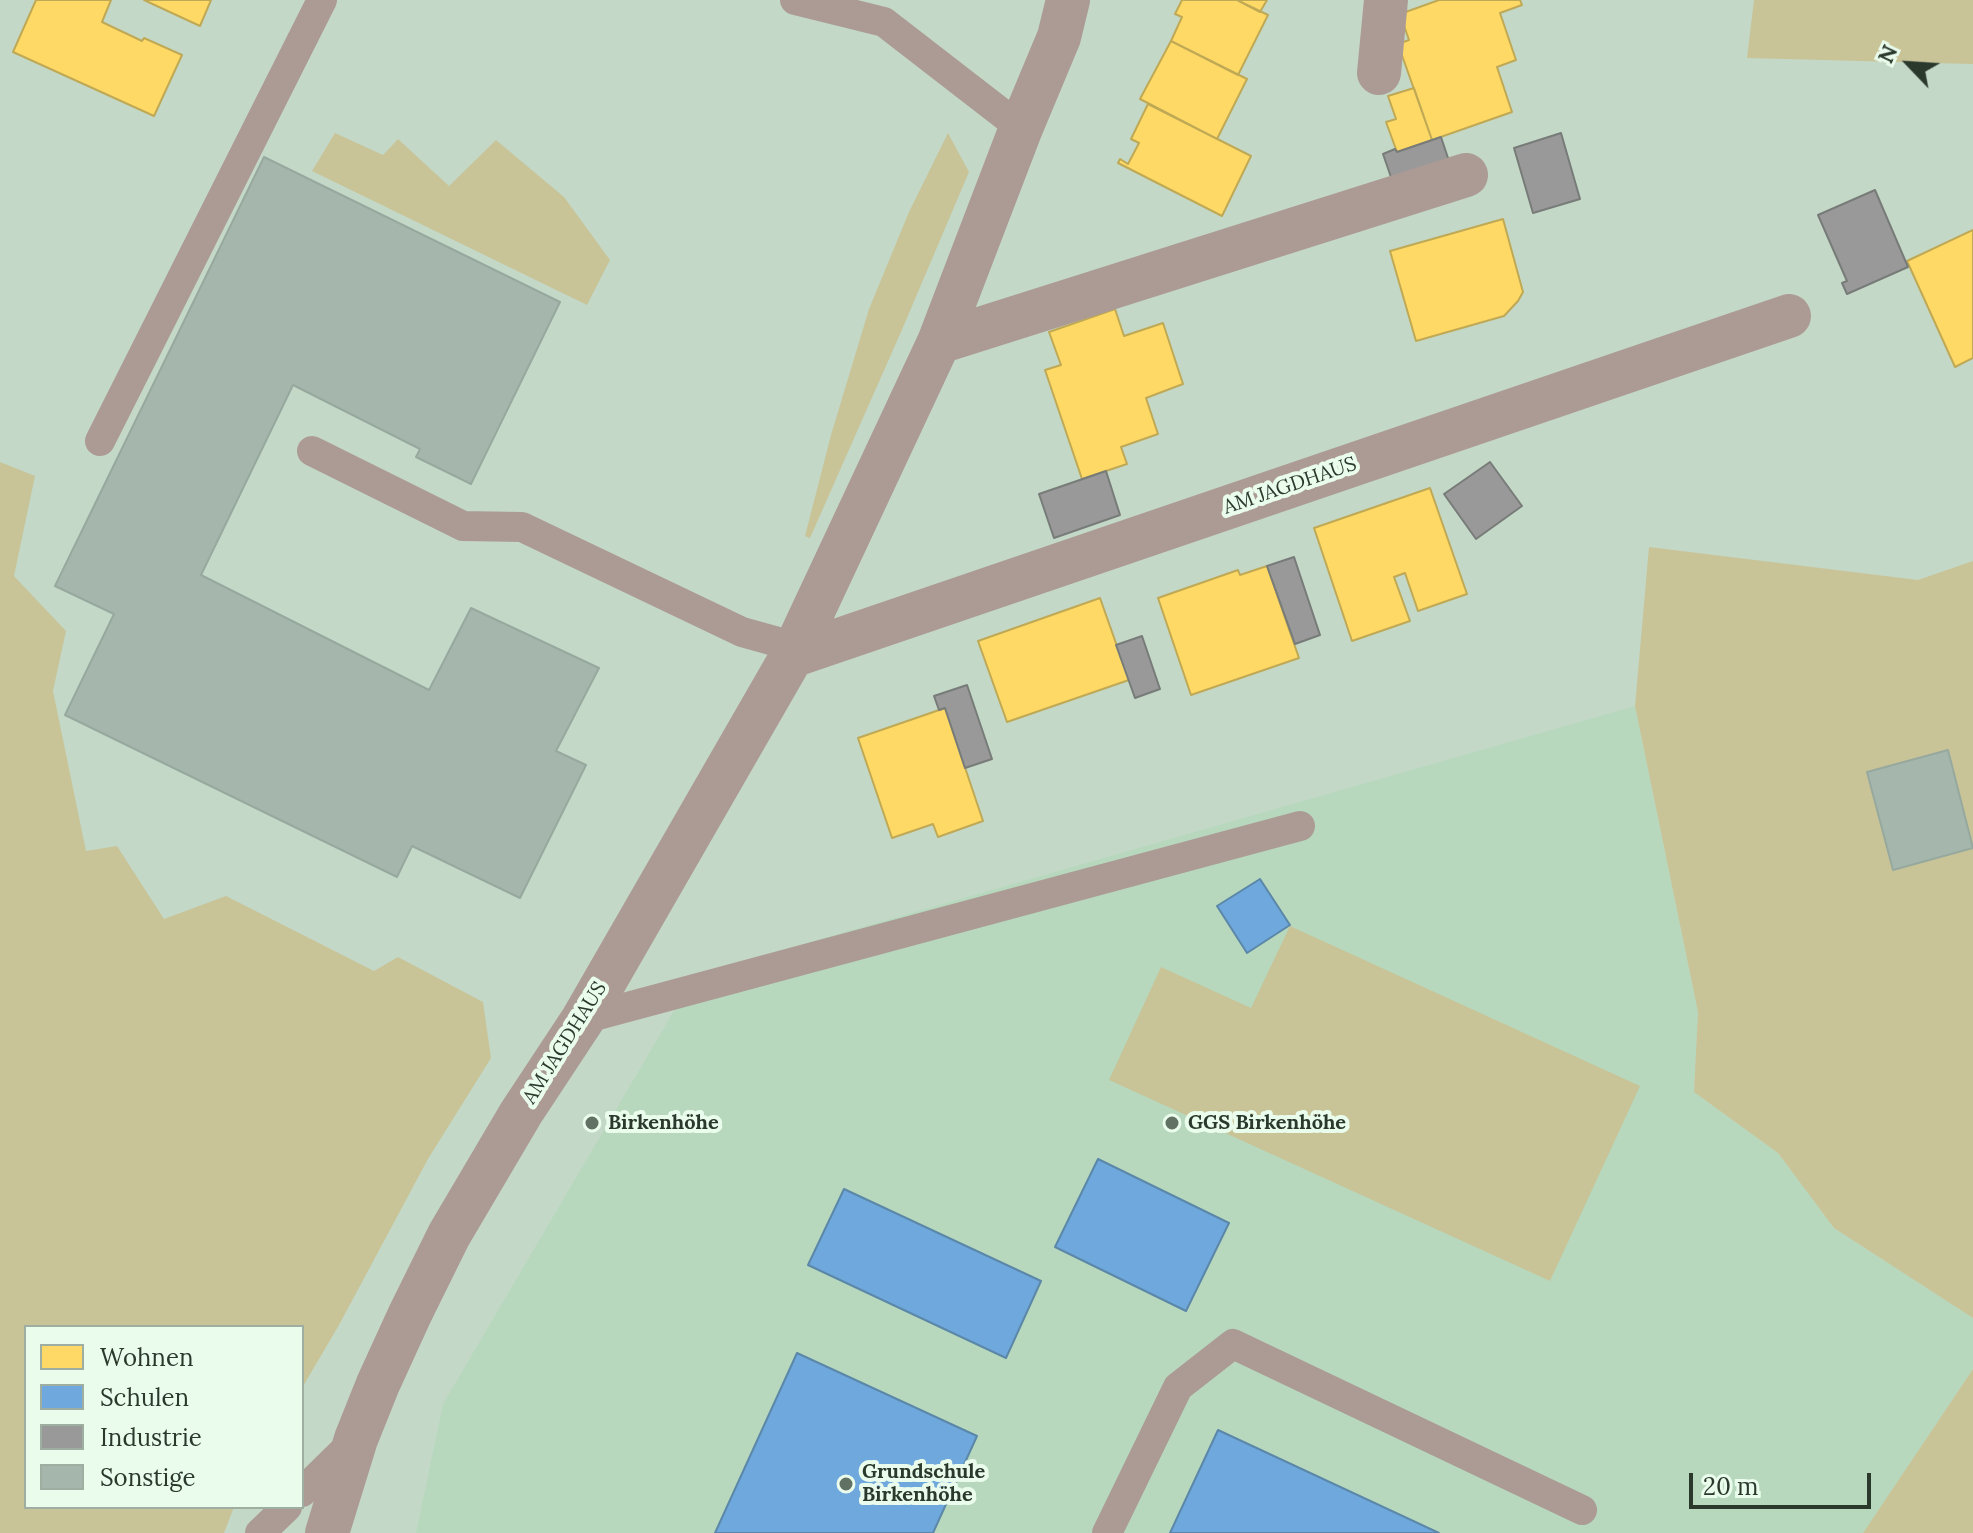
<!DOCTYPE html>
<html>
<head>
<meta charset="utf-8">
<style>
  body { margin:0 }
  #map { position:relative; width:1973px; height:1533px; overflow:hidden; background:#c4d8c8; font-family:Lora,serif }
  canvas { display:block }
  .legend { position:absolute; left:24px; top:1325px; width:280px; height:184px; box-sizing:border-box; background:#eafcec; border:2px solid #9eaea0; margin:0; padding:10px 14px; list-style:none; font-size:24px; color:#2b392d }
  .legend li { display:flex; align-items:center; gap:16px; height:40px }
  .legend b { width:40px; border:2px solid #9eaea0 }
  .north { position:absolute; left:1869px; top:24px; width:80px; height:80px; -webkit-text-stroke:6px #eafcec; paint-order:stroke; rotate:295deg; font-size:22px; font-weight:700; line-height:32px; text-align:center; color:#2b392d }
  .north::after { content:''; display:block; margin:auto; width:28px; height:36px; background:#2b392d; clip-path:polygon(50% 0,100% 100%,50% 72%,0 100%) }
  .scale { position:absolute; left:1689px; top:1473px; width:182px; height:36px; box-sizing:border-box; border:4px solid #2b392d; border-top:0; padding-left:10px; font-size:24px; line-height:28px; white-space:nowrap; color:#2b392d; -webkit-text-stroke:6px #eafcec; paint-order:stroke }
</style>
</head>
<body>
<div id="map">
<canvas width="1973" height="1533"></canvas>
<ul class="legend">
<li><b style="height:22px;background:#ffd966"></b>Wohnen</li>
<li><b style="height:22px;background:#6fa8dc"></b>Schulen</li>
<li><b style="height:22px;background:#999"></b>Industrie</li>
<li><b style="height:22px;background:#a5b7ac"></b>Sonstige</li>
</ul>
<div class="north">N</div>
<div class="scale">20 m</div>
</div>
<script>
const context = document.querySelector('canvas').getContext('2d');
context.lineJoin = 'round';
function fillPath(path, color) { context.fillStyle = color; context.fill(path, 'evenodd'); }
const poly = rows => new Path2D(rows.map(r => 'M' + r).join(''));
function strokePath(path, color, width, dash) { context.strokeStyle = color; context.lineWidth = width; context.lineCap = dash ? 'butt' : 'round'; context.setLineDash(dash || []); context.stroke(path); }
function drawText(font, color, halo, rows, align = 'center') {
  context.font = font + ' Lora,serif'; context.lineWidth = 8; context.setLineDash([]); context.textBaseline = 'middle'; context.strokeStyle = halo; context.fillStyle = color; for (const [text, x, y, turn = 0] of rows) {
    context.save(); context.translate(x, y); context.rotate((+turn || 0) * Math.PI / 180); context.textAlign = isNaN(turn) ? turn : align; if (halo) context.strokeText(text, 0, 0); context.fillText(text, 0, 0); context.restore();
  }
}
const built = poly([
  [1635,706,1698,1012,1694,1092,1778,1153,1834,1228,1973,1318,1973,1369,1863,1533,416,1533,443,1404,695,975]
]);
const green = poly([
  [1754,0,1973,0,1973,64,1747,58],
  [335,133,383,155,398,139,449,186,496,140,564,197,610,260,587,305,312,171],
  [948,133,969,172,901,332,810,538,805,536,831,435,869,309,909,212],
  [0,462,35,476,14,576,66,631,53,691,86,851,117,846,164,919,226,896,374,971,398,957,483,1002,491,1058,428,1159,339,1325,302,1388,302,1327,26,1327,26,1507,234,1507,224,1533,0,1533],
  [1649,547,1918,580,1973,561,1973,1318,1834,1228,1778,1153,1694,1092,1698,1012,1635,706],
  [1290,926,1640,1086,1550,1281,1109,1080,1161,967,1251,1008],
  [1973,1369,1973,1533,1863,1533]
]);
const homes = poly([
  [36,0,111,0,102,22,142,41,144,38,182,55,154,116,13,52,36,0],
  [144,0,211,0,200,26,144,0],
  [1182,0,1237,0,1268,15,1238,75,1171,41,1182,17,1175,14,1182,0],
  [1237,0,1267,0,1260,12,1237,0],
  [1439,0,1520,0,1522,5,1500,13,1516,60,1497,67,1512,112,1432,140,1398,44,1409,40,1400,14,1439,0],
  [1171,41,1247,79,1217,139,1140,99,1171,41],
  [1414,88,1432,140,1397,152,1386,122,1396,119,1388,96,1414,88],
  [1148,104,1251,156,1222,216,1118,163,1120,159,1128,164,1139,143,1131,139,1148,104],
  [1503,219,1523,292,1518,301,1504,316,1416,341,1390,251,1503,219],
  [1973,230,1973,358,1955,367,1907,261,1973,230],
  [1115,309,1124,336,1163,323,1183,384,1146,398,1158,434,1121,447,1127,464,1082,479,1045,370,1061,365,1049,332,1115,309],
  [1430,488,1467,594,1418,611,1405,573,1394,577,1410,621,1352,641,1314,528,1430,488],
  [1267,566,1299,658,1191,695,1158,598,1238,570,1240,575,1267,566],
  [1100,598,1129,680,1007,722,978,641,1100,598],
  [945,708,983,821,938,837,933,824,892,838,858,738,945,708]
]);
const schools = poly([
  [1260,879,1290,925,1247,953,1217,906,1260,879],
  [1098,1159,1229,1223,1186,1311,1055,1247,1098,1159],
  [844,1189,1041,1281,1006,1358,808,1265,844,1189],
  [797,1353,977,1436,933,1533,715,1533,797,1353],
  [1218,1430,1439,1533,1170,1533,1218,1430]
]);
const industry = poly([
  [1561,133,1580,199,1533,213,1514,148,1561,133],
  [1441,137,1450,164,1393,183,1383,154,1395,149,1397,152,1441,137],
  [1875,190,1908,267,1847,294,1842,283,1847,281,1818,215,1875,190],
  [1490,462,1522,506,1476,539,1444,494,1490,462],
  [1106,471,1120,515,1054,538,1039,494,1106,471],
  [1294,557,1320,635,1295,644,1267,566,1294,557],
  [1142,636,1160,689,1135,698,1116,645,1142,636],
  [967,685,992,759,965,768,945,708,939,710,934,696,967,685]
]);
const building = poly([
  [264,157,560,302,471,484,416,457,420,449,293,385,201,575,429,690,471,608,599,668,556,751,586,765,520,898,412,846,397,877,65,715,114,614,55,586,264,157],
  [1948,750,1973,848,1893,870,1867,772,1948,750]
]);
const lane = poly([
  [795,0,884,22,1021,128],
  [100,441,322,0],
  [312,451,463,526,522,527,742,632,796,647],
  [583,1019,1300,826],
  [302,1492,352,1443],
  [260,1533,287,1507],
  [1107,1533,1178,1387,1233,1344,1582,1510]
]);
const street = poly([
  [1379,73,1386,0],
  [939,342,1466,175],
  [792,656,1789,316],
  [327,1533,356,1439,378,1384,410,1314,449,1235,521,1113,583,1019,792,656,939,342,1021,128,1059,37,1068,0]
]);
const markers = [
  [592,1123,8,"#617163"],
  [1172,1123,8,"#617163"],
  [846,1484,8,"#617163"]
];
const streetNames = [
  ["AM JAGDHAUS",1290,486,-19],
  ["AM JAGDHAUS",565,1043,-58]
];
const poiNames = [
  ["Birkenhöhe",608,1123],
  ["GGS Birkenhöhe",1188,1123],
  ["Grundschule",862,1472],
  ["Birkenhöhe",862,1495]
];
fillPath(built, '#b7d8bd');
fillPath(green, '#c8c498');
fillPath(homes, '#ffd966');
strokePath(homes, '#bfa955', 2);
fillPath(schools, '#6fa8dc');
strokePath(schools, '#5b87a8', 2);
fillPath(industry, '#999');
strokePath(industry, '#787c79', 2);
fillPath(building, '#a5b7ac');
strokePath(building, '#97a99e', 2);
strokePath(lane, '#ac9b95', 30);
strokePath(street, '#ac9b95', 44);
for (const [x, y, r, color] of markers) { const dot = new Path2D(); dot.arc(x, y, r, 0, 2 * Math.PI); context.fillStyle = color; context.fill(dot); strokePath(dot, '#eafcec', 3); }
drawText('20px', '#2b392d', '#eafcec', streetNames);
drawText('bold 20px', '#2b392d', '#eafcec', poiNames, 'left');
</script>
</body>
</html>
